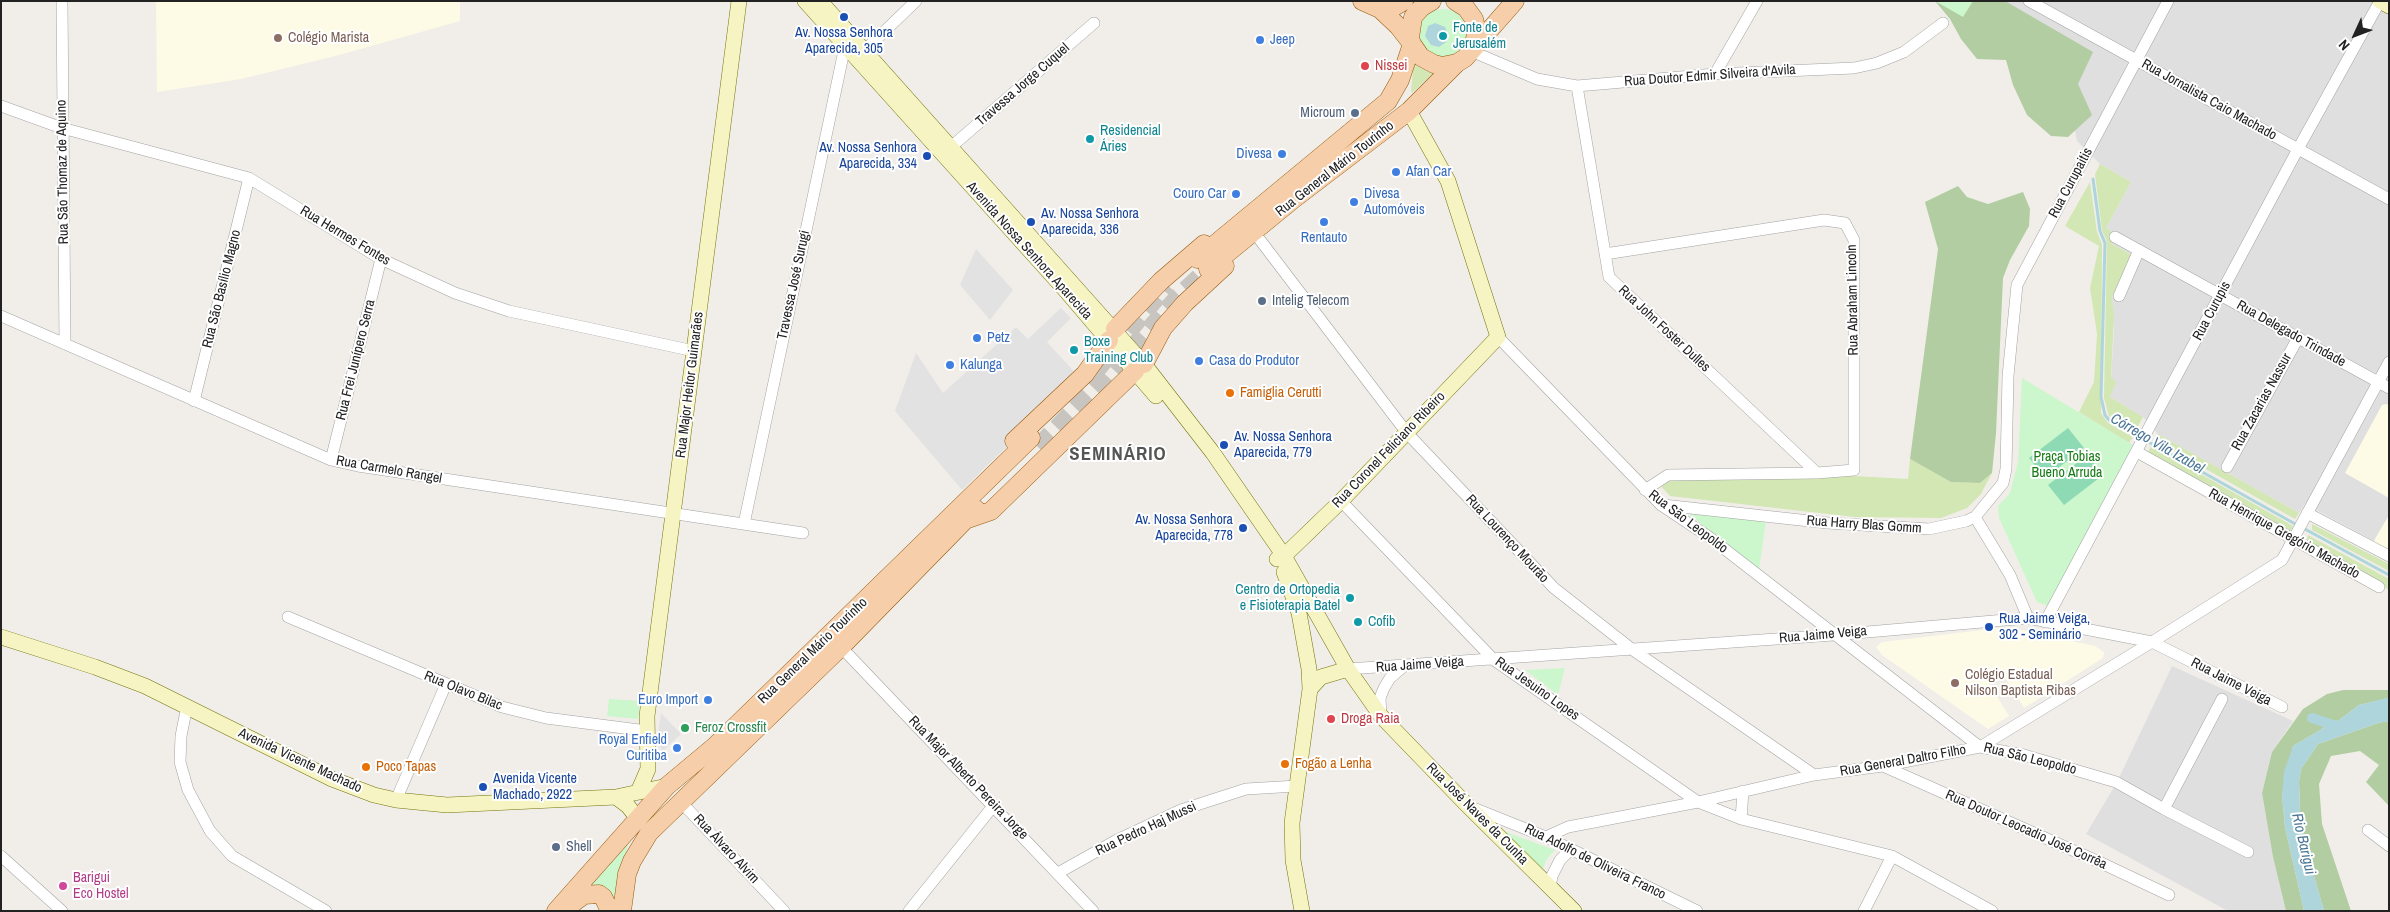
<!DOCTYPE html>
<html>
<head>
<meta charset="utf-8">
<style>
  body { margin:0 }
  #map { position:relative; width:2390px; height:912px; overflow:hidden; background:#f1eee9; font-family:"Archivo Narrow",sans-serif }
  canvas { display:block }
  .frame { position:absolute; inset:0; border:2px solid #222; pointer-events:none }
  .north { position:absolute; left:2330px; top:10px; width:50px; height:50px; -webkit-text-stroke:4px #fff; paint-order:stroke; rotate:227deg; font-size:14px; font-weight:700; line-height:20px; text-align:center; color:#222 }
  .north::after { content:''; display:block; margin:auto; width:18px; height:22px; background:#222; clip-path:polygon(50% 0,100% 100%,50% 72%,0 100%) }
</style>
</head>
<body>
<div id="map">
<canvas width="2390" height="912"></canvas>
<div class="frame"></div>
<div class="north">N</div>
</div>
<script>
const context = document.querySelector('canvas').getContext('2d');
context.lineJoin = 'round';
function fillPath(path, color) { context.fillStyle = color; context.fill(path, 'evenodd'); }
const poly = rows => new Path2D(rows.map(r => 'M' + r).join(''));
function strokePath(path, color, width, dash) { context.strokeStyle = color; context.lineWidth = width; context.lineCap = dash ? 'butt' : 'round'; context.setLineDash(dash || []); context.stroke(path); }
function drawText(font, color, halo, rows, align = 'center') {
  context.font = font + ' "Archivo Narrow",sans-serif'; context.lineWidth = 4; context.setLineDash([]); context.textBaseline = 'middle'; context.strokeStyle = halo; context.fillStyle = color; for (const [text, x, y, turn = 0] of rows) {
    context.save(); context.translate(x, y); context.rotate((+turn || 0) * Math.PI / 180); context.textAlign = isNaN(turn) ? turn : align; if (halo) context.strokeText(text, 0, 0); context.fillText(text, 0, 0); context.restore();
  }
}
const residential = poly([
  [1974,1,2389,1,2389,549,2305,504,2299,513,2158,434,2143,417,2110,397,2114,330,2112,298,2132,255,2112,244,2111,231,2106,228,2131,182,2100,164,2077,141,2075,131],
  [2172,666,2293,721,2272,752,2262,793,2273,857,2286,911,2228,911,2086,834,2117,782]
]);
const education = poly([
  [156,1,460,1,460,21,339,55,241,79,157,92],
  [2386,404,2389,405,2389,498,2345,473,2382,405],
  [2389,515,2389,554,2372,544],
  [2008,627,2095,646,2104,652,2103,658,2024,708,2000,669,1985,677,2009,716,1988,729,1882,655,1876,647,1882,642]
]);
const grass = poly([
  [1414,58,1437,70,1412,93,1411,91],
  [2100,164,2131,182,2106,228,2111,231,2112,244,2132,255,2112,298,2114,317,2111,377,2116,382,2110,397,2143,417,2136,430,2109,416,2104,398,2107,242,2102,230,2095,174],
  [2090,182,2097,232,2102,244,2101,413,2108,423,2133,437,2129,443,2079,412,2094,382,2097,334,2090,288,2099,246,2065,226],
  [2158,434,2299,513,2295,519,2154,440],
  [2151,446,2293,526,2290,532,2148,452],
  [1910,459,1951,482,1980,483,1992,473,1981,494,1967,508,1941,518,1855,517,1670,496,1658,483,1667,480,1854,476,1908,479],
  [2312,524,2389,564,2389,571,2312,530],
  [2308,535,2389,579,2389,590,2306,542]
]);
const forest = poly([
  [1935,1,2005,1,2093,52,2078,84,2092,115,2068,137,2051,136,2027,115,2013,85,2006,60,1977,59,1961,39,1950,19],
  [1958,186,1967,197,1988,204,2023,192,2030,209,2029,226,2010,260,2003,278,1996,433,1992,473,1980,483,1951,482,1910,459,1938,249,1925,202],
  [2343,690,2389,690,2389,698,2359,705,2338,721,2330,720,2322,729,2293,746,2282,795,2285,827,2304,911,2286,911,2273,857,2262,793,2272,752,2303,709,2327,694],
  [2389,721,2389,806,2366,782,2379,765,2360,751,2331,756,2319,784,2322,824,2351,911,2324,911,2306,848,2300,812,2299,781,2301,769,2318,744,2378,723]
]);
const park = poly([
  [1935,1,1973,1,1963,17],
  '1419 33a24 24 0 1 1 48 0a24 24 0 1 1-48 0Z',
  [2022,378,2133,445,2049,606,2037,602,1999,518,1998,506,2010,493,2018,462],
  [1685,511,1766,520,1759,570],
  [1565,668,1558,695,1525,670,1526,670],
  [609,699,640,701,638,719,607,716],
  [1503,831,1555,850,1547,859,1540,875],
  [629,839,616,903,583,886]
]);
const pitch = poly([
  [2068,428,2084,448,2045,478,2029,458],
  [2087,455,2103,475,2064,505,2048,485]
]);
const parking = poly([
  [976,249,1013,290,990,320,960,285],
  [1061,308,1071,318,1047,342,1079,377,962,490,895,411,916,353,943,393,1016,327,1028,339],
  [661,713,681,734,663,751,657,743]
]);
const water = poly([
  [1435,23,1445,27,1448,35,1446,42,1439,47,1431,45,1425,36,1428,26],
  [2387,698,2389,698,2389,721,2378,723,2318,744,2301,769,2299,781,2300,812,2306,848,2324,911,2304,911,2285,827,2282,795,2284,772,2293,746,2322,729,2330,720,2338,721,2359,705]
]);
const stream = poly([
  [2093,179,2100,231,2105,243,2101,397,2105,415,2110,421,2140,437],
  [2145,440,2297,525],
  [2303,528,2389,575]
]);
const canal = poly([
  [2312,718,2339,727]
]);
const primaryTunnel = poly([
  [1094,373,1167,285],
  [1038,447,1097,387,1179,296,1208,269]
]);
const street = poly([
  [62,1,65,344],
  [2029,1,2389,199],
  [864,51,916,1],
  [1471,51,1537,79,1577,86,1715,74,1854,68,1877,63,1904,52,1943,23],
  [1715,74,1757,1],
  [1577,86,1609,277,1817,473],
  [1,106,62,128,249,178,381,259,455,293,509,311,694,351],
  [951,147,1094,23],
  [2115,237,2389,388],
  [1260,240,1407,433,1554,588,1633,650,1814,775],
  [1605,254,1824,220,1845,223,1854,240,1854,470,1817,473,1668,475,1645,490],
  [2119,296,2139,250],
  [1,316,331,460,358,466,803,533],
  [1498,337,1661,505,1709,537,1980,747,2024,755,2116,782,2164,809,2248,852],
  [194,401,249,178],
  [2137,452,2379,587],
  [331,460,381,259],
  [2227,467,2298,338],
  [1341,501,1494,660,1698,802,1741,819,1892,856,1992,911],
  [1663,505,1828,523,1929,529,1966,521,1975,517,2003,483,2006,469,2008,376,2017,285,2168,1],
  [2307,513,2389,556],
  [1975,517,2010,575,2028,618],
  [744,524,845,46],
  [288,617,502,707,546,718,647,731],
  [2045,622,2298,149,2380,1],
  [841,647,1093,911],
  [1348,669,1833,635,2028,618,2152,642,2282,707],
  [187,706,181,736,180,762,188,790,210,831,232,856,326,911],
  [1381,716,1380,698,1384,688,1390,678,1405,665],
  [1883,766,2097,861,2169,895],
  [396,800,446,684],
  [681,802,784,911],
  [1471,807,1546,837,1697,911],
  [2164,809,2222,699],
  [1741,819,1743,791],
  [2368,830,2389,846],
  [1546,837,1568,827,1698,802,1814,775,1883,766,1980,747,2152,642,2282,560,2389,362],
  [1,856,62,911],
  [1058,873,1117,840,1181,810,1246,789,1297,786],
  [1550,888,1552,876,1560,860,1570,850],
  [909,911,994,805],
  [1864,911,1892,856]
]);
const secondary = poly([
  [805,1,1067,292,1156,396],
  [820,1,1144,364,1213,453,1284,556,1348,669,1381,716,1466,804,1574,911],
  [2380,1,2389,6],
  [1277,559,1284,556,1341,501,1498,337,1448,181,1409,111],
  [1284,572,1299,613,1309,669,1310,689,1292,823,1293,860,1302,911],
  [1,637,95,667,145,686,332,779,374,795,396,800,447,805,616,797,667,786],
  [1310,689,1321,677,1348,669],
  [638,792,648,769,647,716,739,1],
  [616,797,628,806,638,819]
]);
const primary = poly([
  [1362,1,1380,9,1398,26,1412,44],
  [1432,1,1422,7,1413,17,1410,38,1412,44,1421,57,1434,64,1442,66,1457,63,1465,58,1515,1],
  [1455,1,1466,8,1474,19,1477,32,1472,49],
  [1380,9,1394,7,1404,1],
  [1197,259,1388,101,1400,80,1412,44],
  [1208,269,1295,198,1409,111,1457,63],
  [1115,329,1161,281,1204,244],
  [1144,364,1163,328,1185,303,1225,266],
  [1014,441,1085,374,1109,340],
  [965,520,991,511,1135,371],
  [569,906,584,895,599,894,603,897,610,911],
  [556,911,667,786,715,746,1031,438],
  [622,911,627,874,632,861,649,833,841,647,976,509]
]);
const markers = [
  [844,17,5,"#1a4fb4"],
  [1443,36,5,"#0f9aa8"],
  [278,38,5,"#8d6e63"],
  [1260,40,5,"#3f7fe0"],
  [1365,66,5,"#e0444e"],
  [1355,113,5,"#5c6f8a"],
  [1090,139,5,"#0f9aa8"],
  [1282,154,5,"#3f7fe0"],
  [927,156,5,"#1a4fb4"],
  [1396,172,5,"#3f7fe0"],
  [1236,194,5,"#3f7fe0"],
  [1354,202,5,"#3f7fe0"],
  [1031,222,5,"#1a4fb4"],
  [1324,222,5,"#3f7fe0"],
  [1262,301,5,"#5c6f8a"],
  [977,338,5,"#3f7fe0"],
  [1074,350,5,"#0f9aa8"],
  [1199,361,5,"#3f7fe0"],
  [950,365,5,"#3f7fe0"],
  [1230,393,5,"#e8710a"],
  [1224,445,5,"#1a4fb4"],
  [1243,528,5,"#1a4fb4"],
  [1350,598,5,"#0f9aa8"],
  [1358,622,5,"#0f9aa8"],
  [1989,627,5,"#1a4fb4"],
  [1955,683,5,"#8d6e63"],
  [708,700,5,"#3f7fe0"],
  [1331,719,5,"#e0444e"],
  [685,728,5,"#2e9e5b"],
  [677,748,5,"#3f7fe0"],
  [1285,764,5,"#e8710a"],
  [366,767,5,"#e8710a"],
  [483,787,5,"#1a4fb4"],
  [556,847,5,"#5c6f8a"],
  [63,886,5,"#d1479c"]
];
const cultureNames = [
  ["Fonte de",1453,28],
  ["Jerusalém",1453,44],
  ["Residencial",1100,131],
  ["Áries",1100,147],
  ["Boxe",1084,342],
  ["Training Club",1084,358],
  ["Centro de Ortopedia",1340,590,"right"],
  ["e Fisioterapia Batel",1340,606,"right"],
  ["Cofib",1368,622]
];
const transitNames = [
  ["Av. Nossa Senhora",844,33,"center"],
  ["Aparecida, 305",844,49,"center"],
  ["Av. Nossa Senhora",917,148,"right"],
  ["Aparecida, 334",917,164,"right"],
  ["Av. Nossa Senhora",1041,214],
  ["Aparecida, 336",1041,230],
  ["Av. Nossa Senhora",1234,437],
  ["Aparecida, 779",1234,453],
  ["Av. Nossa Senhora",1233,520,"right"],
  ["Aparecida, 778",1233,536,"right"],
  ["Rua Jaime Veiga,",1999,619],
  ["302 - Seminário",1999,635],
  ["Avenida Vicente",493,779],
  ["Machado, 2922",493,795]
];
const educationNames = [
  ["Colégio Marista",288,38],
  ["Colégio Estadual",1965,675],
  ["Nilson Baptista Ribas",1965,691]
];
const shopNames = [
  ["Jeep",1270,40],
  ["Divesa",1272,154,"right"],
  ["Afan Car",1406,172],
  ["Couro Car",1226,194,"right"],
  ["Divesa",1364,194],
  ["Automóveis",1364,210],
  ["Rentauto",1324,238,"center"],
  ["Petz",987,338],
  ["Casa do Produtor",1209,361],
  ["Kalunga",960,365],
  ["Euro Import",698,700,"right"],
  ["Royal Enfield",667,740,"right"],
  ["Curitiba",667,756,"right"]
];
const healthNames = [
  ["Nissei",1375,66],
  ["Droga Raia",1341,719]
];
const streetNames = [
  ["Rua Doutor Edmir Silveira d'Avila",1710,76,-4],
  ["Travessa Jorge Cuquel",1023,85,-41],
  ["Rua Jornalista Caio Machado",2209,100,29],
  ["Rua General Mário Tourinho",1335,169,-38],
  ["Rua São Thomaz de Aquino",63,172,-91],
  ["Rua Curupaitis",2071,183,-62],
  ["Rua Hermes Fontes",345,236,31],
  ["Avenida Nossa Senhora Aparecida",1029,251,48],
  ["Travessa José Surugi",794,285,-78],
  ["Rua São Basílio Magno",222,289,-76],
  ["Rua Abraham Lincoln",1853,300,-91],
  ["Rua Curupis",2212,311,-62],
  ["Rua John Foster Dulles",1664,329,43],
  ["Rua Delegado Trindade",2291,334,29],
  ["Rua Frei Junípero Serra",356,360,-76],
  ["Rua Major Heitor Guimarães",690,385,-83],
  ["Rua Zacarias Nassur",2262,402,-61],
  ["Rua Coronel Feliciano Ribeiro",1389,450,-46],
  ["Rua Carmelo Rangel",389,470,10],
  ["Rua São Leopoldo",1688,522,37],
  ["Rua Harry Blas Gomm",1864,525,4],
  ["Rua Henrique Gregório Machado",2284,534,29],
  ["Rua Lourenço Mourão",1507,539,47],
  ["Rua Jaime Veiga",1823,635,-5],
  ["Rua General Mário Tourinho",813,651,-44],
  ["Rua Jaime Veiga",1420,665,-4],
  ["Rua Jaime Veiga",2231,682,27],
  ["Rua Jesuino Lopes",1537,689,35],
  ["Rua Olavo Bilac",463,691,22],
  ["Rua São Leopoldo",2030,759,14],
  ["Avenida Vicente Machado",300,761,25],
  ["Rua General Daltro Filho",1903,761,-10],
  ["Rua Major Alberto Pereira Jorge",968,778,46],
  ["Rua José Naves da Cunha",1477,814,45],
  ["Rua Pedro Haj Mussi",1146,829,-25],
  ["Rua Doutor Leocadio José Corrêa",2026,830,24],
  ["Rua Álvaro Alvim",726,849,47],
  ["Rua Adolfo de Oliveira Franco",1595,862,26]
];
const serviceNames = [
  ["Microum",1345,113,"right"],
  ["Intelig Telecom",1272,301],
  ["Shell",566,847]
];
const foodNames = [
  ["Famiglia Cerutti",1240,393],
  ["Fogão a Lenha",1295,764],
  ["Poco Tapas",376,767]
];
const parkNames = [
  ["Praça Tobias",2067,457],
  ["Bueno Arruda",2067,473]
];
const leisureNames = [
  ["Feroz Crossfit",695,728]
];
const hotelNames = [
  ["Barigui",73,878],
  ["Eco Hostel",73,894]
];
const waterNames = [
  ["Córrego Vila Izabel",2157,444,30],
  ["Rio Barigui",2303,844,77]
];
const districtNames = [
  ["SEMINÁRIO",1118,455]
];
fillPath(residential, '#e0dfdf');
fillPath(education, '#fdfbe6');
fillPath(grass, '#d2e7b4');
fillPath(forest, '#b2cda1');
fillPath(park, '#ccf6cb');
fillPath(pitch, '#8edab5');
fillPath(parking, '#e2e2e2');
fillPath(water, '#add5db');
strokePath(stream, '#add5db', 3);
strokePath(canal, '#add5db', 10);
strokePath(primaryTunnel, '#c8c5c1', 18, [18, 9]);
strokePath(street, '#a3a3a3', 12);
strokePath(secondary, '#73740d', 16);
strokePath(primary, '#945a0b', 19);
strokePath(street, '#fff', 11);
strokePath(secondary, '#f6f4c3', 15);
strokePath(primary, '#f6ceaa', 18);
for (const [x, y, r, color] of markers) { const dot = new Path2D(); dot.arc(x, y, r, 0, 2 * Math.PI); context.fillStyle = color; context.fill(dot); strokePath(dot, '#fff', 2); }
drawText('14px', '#0d838f', '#fff', cultureNames, 'left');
drawText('14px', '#164399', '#fff', transitNames, 'left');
drawText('14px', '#785e54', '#fff', educationNames, 'left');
drawText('14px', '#366cbe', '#fff', shopNames, 'left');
drawText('14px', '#be3a42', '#fff', healthNames, 'left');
drawText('14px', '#222', '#fff', streetNames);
drawText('14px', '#4e5e75', '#fff', serviceNames, 'left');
drawText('14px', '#c56008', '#fff', foodNames, 'left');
drawText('14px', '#157b14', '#fff', parkNames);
drawText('14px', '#27864d', '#fff', leisureNames, 'left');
drawText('14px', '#b23c85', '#fff', hotelNames, 'left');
drawText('italic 15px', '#4a7695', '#fff', waterNames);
context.letterSpacing = '1px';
drawText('bold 19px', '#555', '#fff', districtNames);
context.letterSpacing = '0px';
</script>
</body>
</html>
